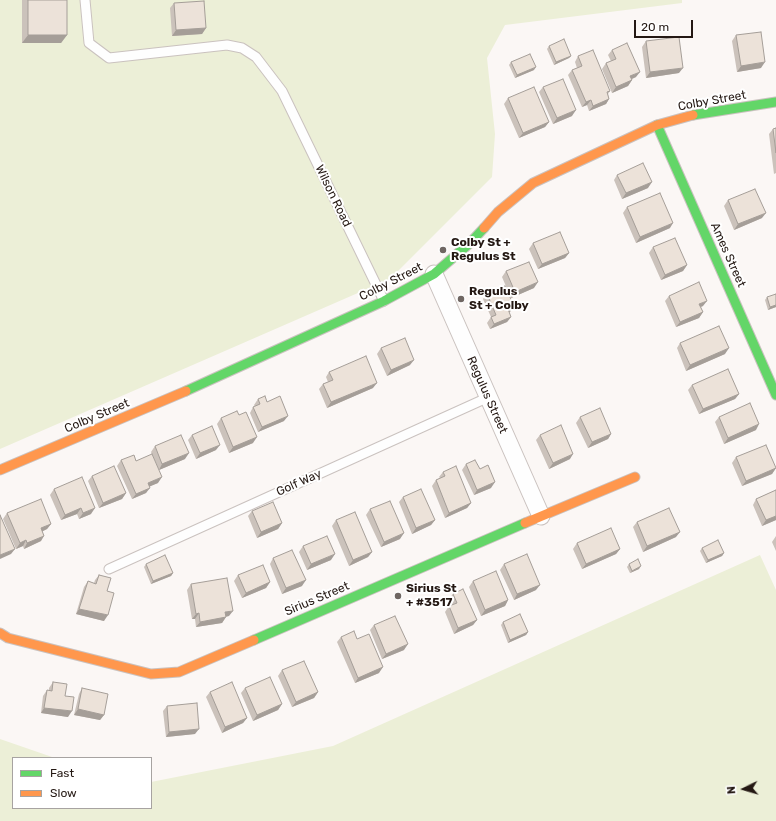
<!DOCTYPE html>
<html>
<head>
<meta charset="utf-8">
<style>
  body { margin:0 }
  #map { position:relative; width:776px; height:821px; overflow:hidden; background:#fbf7f5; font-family:Rubik,sans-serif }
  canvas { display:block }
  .legend { position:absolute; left:12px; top:757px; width:140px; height:52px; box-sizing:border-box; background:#fff; border:1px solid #a7a3a1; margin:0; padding:5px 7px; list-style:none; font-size:12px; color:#241813 }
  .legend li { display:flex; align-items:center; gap:8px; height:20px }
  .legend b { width:20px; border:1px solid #a7a3a1 }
  .north { position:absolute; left:724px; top:769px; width:40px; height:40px; -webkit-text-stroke:3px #fff; paint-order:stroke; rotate:265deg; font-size:11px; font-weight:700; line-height:16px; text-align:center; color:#241813 }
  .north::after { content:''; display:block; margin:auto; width:14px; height:18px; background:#241813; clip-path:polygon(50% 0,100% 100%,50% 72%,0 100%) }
  .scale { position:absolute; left:634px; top:20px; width:59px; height:18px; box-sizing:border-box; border:2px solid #241813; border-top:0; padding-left:5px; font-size:12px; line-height:14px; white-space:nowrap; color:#241813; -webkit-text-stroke:3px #fff; paint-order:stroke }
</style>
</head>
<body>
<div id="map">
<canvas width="776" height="821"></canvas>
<ul class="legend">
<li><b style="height:5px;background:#63d668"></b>Fast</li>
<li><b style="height:5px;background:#ff974d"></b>Slow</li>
</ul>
<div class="north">N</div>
<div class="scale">20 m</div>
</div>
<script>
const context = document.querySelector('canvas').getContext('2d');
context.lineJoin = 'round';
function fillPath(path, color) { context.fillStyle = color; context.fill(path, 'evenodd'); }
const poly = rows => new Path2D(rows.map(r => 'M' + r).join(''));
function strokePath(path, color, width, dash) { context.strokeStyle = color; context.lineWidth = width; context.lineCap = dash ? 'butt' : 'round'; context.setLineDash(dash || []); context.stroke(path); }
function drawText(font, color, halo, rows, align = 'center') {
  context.font = font + ' Rubik,sans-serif'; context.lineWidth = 4; context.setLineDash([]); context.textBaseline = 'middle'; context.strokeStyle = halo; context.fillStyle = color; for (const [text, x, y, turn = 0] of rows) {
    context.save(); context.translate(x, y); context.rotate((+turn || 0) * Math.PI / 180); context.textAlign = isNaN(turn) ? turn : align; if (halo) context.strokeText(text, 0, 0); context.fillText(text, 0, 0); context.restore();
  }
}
const green = poly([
  [0,0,682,0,682,3,505,25,487,58,495,134,492,177,390,279,0,449],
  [760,555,776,590,776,821,0,821,0,739,55,758,13,758,13,808,151,808,151,782,333,746]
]);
const lane = poly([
  [85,0,89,43,109,58,227,45,242,48,256,57,282,91,384,301],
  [109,569,489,397]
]);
const street = poly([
  [434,274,541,516]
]);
const fast = poly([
  [693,115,776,102],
  [657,125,776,395],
  [186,391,384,301,434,274,470,243,484,228],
  [254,640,525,523]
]);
const slow = poly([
  [484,228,498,212,533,183,657,125,693,115],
  [0,470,186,391],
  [525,523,635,477],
  [0,633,8,638,151,674,179,672,254,640]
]);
const wall = poly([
  [22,0,67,0,67,35,61,43,22,43],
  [174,3,206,28,202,34,172,36,170,8],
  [736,35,761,68,737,72,732,41],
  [646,41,679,73,646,78,642,47],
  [549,46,571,56,569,58,554,65,547,49],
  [612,50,636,77,632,79,632,80,628,86,612,93,602,69,606,63,611,61,608,55],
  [578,56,610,91,608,94,609,99,606,104,589,111,587,105,582,107,568,75,572,70,577,68,575,62],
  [511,62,534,70,515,78,509,65],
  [543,87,572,116,553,124,539,92],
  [508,98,549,122,545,127,519,138,504,104],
  [776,128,776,173,774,174,769,134,773,129],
  [617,175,648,188,622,199,614,180],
  [728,200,762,218,734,230,724,206],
  [627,207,670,228,636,243,623,213],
  [533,243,569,253,565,258,538,269,529,249],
  [653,247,687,265,683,271,661,280,649,253],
  [506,271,534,288,511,298,502,277],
  [487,294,510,312,509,312,511,317,507,322,490,329,487,323,491,317,483,299],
  [669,296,703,306,701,307,703,312,699,318,676,327,665,301],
  [767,297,776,307,768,310,765,300],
  [680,343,725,354,686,371,677,348],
  [381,348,410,365,387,376,377,354],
  [329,372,373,388,327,408,319,389,323,384,328,382,326,377],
  [692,385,739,394,735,399,699,414,688,390],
  [258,399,267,402,284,421,258,432,250,413,253,407,255,407,254,405],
  [239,415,253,443,229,453,217,424,221,418],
  [580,417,611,434,608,439,588,448,576,423],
  [719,417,756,430,724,444,715,422],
  [192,435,216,450,196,459,188,440],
  [540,435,570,459,549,469,536,440],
  [155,446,185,459,159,470,151,452],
  [736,457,776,468,772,474,742,486,732,463],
  [121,460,136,461,158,483,149,486,146,493,132,499,117,466],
  [466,464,480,469,491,488,474,495,462,470],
  [443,472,471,503,467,508,445,518,432,486,436,480,440,478,439,477],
  [92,476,126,493,122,499,99,508,88,481],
  [54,489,91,514,79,519,77,514,61,520,50,495],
  [776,490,776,520,762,526,753,505,756,499],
  [403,497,435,520,431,525,412,534,399,502],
  [370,509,400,539,381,547,366,515],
  [252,511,282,523,278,529,257,538,248,516],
  [7,513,51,524,47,529,43,531,41,541,24,549,23,546,16,549,3,519],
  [336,520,372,552,368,557,349,566,332,526],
  [637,522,676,537,643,552,633,527],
  [776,536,776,551,772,542],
  [577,543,620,549,616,554,582,569,573,549],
  [303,546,331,560,307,570,299,552],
  [702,548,724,553,722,556,706,563,700,551],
  [273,558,302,586,282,594,270,564],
  [146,564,173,573,171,576,151,584,144,567],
  [504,564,536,590,514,600,500,570],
  [629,564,639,569,630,573,627,567],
  [99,575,107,591,104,621,76,614,84,587,88,581,94,583,95,580],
  [238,575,270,582,266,588,242,598,234,581],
  [473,581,508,600,505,606,481,616,469,587],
  [191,584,229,616,226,617,222,623,196,627,195,619,192,619,187,590],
  [453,594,477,620,473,625,454,634,445,612,449,606,451,605,449,599],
  [503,622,528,632,526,635,508,643,501,625],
  [374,625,404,650,382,659,370,630],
  [341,637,357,639,379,673,355,683,337,642],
  [282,670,318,692,314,698,292,707,278,676],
  [53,682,65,696,68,717,41,713,43,696,47,690,49,691,49,688],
  [82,688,104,715,100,720,74,715,79,694],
  [245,688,282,704,278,710,253,721,241,693],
  [210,692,247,718,243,723,222,733,206,697],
  [167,706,195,734,166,737,163,711]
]);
const shadedWall = poly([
  [206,28,202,34,172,36,176,30],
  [28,35,67,35,61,43,22,43],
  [571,56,569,58,554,65,556,62],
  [765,62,761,68,737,72,741,66],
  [536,67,534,70,515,78,517,75],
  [683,68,679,73,646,78,650,72],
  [640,72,636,77,627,81,630,76],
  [632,80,628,86,612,93,616,87],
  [609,99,606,104,589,111,593,106],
  [591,100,587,105,582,107,586,102],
  [576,110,572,116,553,124,557,118],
  [549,122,545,127,519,138,523,133],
  [652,182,648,188,622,199,626,193],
  [766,213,762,218,734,230,738,224],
  [673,223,670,228,636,243,640,237],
  [569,253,565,258,538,269,542,264],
  [687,265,683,271,661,280,665,275],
  [538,282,534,288,511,298,515,292],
  [707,301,703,306,695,309,699,304],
  [776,305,776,307,768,310,770,307],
  [514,306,510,312,504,314,508,309],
  [703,312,699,318,676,327,680,322],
  [511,317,507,322,490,329,494,324],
  [729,348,725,354,686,371,690,365],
  [414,360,410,365,387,376,391,370],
  [377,383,373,388,327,408,331,402],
  [739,394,735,399,699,414,703,409],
  [288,416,284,421,258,432,262,427],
  [759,424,756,430,724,444,728,438],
  [611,434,608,439,588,448,592,442],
  [257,437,253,443,229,453,233,447],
  [220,445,216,450,196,459,200,453],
  [189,453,185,459,159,470,162,464],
  [573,454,570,459,549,469,553,463],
  [776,468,772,474,742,486,746,481],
  [162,477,158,483,144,489,148,483],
  [495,482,491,488,474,495,477,490],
  [150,488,146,493,132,499,136,494],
  [126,493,122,499,99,508,103,503],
  [471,503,467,508,445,518,449,513],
  [81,508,77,514,61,520,65,515],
  [95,508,91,514,79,519,83,513],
  [776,516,776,520,762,526,766,520],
  [435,520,431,525,412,534,416,528],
  [282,523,278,529,257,538,261,532],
  [51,524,47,529,37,534,41,528],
  [680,532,676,537,643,552,647,546],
  [404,533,400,539,381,547,384,542],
  [44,536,41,541,24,549,27,543],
  [26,540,23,546,16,549,20,543],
  [15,549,11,554,0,559,0,555],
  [620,549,616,554,582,569,586,564],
  [372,552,368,557,349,566,353,560],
  [724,553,722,556,706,563,708,560],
  [335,554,331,560,307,570,311,564],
  [641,566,639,569,630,573,632,571],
  [173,573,171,576,151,584,153,581],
  [306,580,302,586,282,594,286,588],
  [270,582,266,588,242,598,246,593],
  [540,585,536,590,514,600,517,594],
  [508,600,505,606,481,616,485,610],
  [79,609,108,615,104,621,76,614],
  [233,611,229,616,221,617,225,612],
  [199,613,195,619,192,619,196,614],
  [226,617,222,623,196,627,200,622],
  [477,620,473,625,454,634,458,628],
  [528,632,526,635,508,643,510,640],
  [408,644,404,650,382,659,386,654],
  [383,667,379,673,355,683,358,678],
  [318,692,314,698,292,707,296,702],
  [282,704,278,710,253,721,257,715],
  [44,708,72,711,68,717,41,713],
  [78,709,104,715,100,720,74,715],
  [247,718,243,723,222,733,225,727],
  [199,729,195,734,166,737,169,732]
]);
const building = poly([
  [28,0,67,0,67,35,28,35,28,0],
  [204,1,206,28,176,30,174,3,204,1],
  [761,32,765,62,741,66,736,35,761,32],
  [679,37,683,68,650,72,646,41,679,37],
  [564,39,571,56,556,62,549,46,564,39],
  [627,43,640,72,630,76,632,80,616,87,606,63,616,59,612,50,627,43],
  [593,50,610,91,607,92,609,99,593,106,591,100,586,102,572,70,582,66,578,56,593,50],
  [530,54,536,67,517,75,511,62,530,54],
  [563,79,576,110,557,118,543,87,563,79],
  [534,87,549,122,523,133,508,98,534,87],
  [776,128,776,153,773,129,776,128],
  [643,163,652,182,626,193,617,175,643,163],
  [755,189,766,213,738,224,728,200,755,189],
  [660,193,673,223,640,237,627,207,660,193],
  [560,232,569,253,542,264,533,243,560,232],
  [675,238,687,265,665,275,653,247,675,238],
  [529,262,538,282,515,292,506,271,529,262],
  [699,282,707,301,699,304,703,312,680,322,669,296,699,282],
  [505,286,514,306,508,309,511,317,494,324,491,317,496,315,487,294,505,286],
  [776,294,776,305,770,307,767,297,776,294],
  [719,326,729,348,690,365,680,343,719,326],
  [405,338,414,360,391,370,381,348,405,338],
  [366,356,377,383,331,402,323,384,333,380,329,372,366,356],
  [728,369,739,394,703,409,692,385,728,369],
  [265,396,267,402,280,396,288,416,262,427,253,407,260,404,258,399,265,396],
  [750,403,759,424,728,438,719,417,750,403],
  [600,408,611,434,592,442,580,417,600,408],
  [237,411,239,415,246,412,257,437,233,447,221,418,237,411],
  [561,425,573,454,553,463,540,435,561,425],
  [212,426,220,445,200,453,192,435,212,426],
  [181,435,189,453,162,464,155,446,181,435],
  [766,445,776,468,746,481,736,457,766,445],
  [152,454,162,477,148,483,150,488,136,494,121,460,134,455,136,461,152,454],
  [475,460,480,469,488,465,495,482,477,490,466,464,475,460],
  [114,466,126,493,103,503,92,476,114,466],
  [456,466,471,503,449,513,436,480,445,476,443,472,456,466],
  [82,477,95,508,83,513,81,508,65,515,54,489,82,477],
  [421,489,435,520,416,528,403,497,421,489],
  [776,490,776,516,766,520,756,499,776,490],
  [41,499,51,524,41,528,44,536,27,543,26,540,20,543,7,513,41,499],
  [390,501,404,533,384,542,370,509,390,501],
  [273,502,282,523,261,532,252,511,273,502],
  [669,508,680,532,647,546,637,522,669,508],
  [355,512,372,552,353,560,336,520,355,512],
  [0,515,15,549,0,555,0,515],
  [611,528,620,549,586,564,577,543,611,528],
  [327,536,335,554,311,564,303,546,327,536],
  [718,540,724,553,708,560,702,548,718,540],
  [292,550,306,580,286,588,273,558,292,550],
  [527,554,540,585,517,594,504,564,527,554],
  [165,555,173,573,153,581,146,564,165,555],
  [638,559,641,566,632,571,629,564,638,559],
  [263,565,270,582,246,593,238,575,263,565],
  [496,571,508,600,485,610,473,581,496,571],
  [99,575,111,578,107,591,114,593,108,615,79,609,88,581,96,584,99,575],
  [227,578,233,611,225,612,226,617,200,622,199,613,196,614,191,584,227,578],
  [463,589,477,620,458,628,449,606,457,603,453,594,463,589],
  [520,614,528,632,510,640,503,622,520,614],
  [395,616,408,644,386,654,374,625,395,616],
  [354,631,357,639,369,634,383,667,358,678,341,637,354,631],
  [304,661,318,692,296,702,282,670,304,661],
  [270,677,282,704,257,715,245,688,270,677],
  [53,682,67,684,65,696,74,697,72,711,44,708,47,690,52,691,53,682],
  [232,682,247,718,225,727,210,692,232,682],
  [82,688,108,694,104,715,78,709,82,688],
  [197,703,199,729,169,732,167,706,197,703]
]);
const markers = [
  [443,250,4,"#6f6662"],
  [461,299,4,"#6f6662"],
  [398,596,4,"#6f6662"]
];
const streetNames = [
  ["Colby Street",712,101,-10],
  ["Wilson Road",333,196,64],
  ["Ames Street",728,255,66],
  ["Colby Street",391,282,-27],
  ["Regulus Street",487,395,66],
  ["Colby Street",97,416,-23],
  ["Golf Way",299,483,-24],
  ["Sirius Street",317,599,-23]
];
const poiNames = [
  ["Colby St +",451,243],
  ["Regulus St",451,257],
  ["Regulus",469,292],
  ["St + Colby",469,306],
  ["Sirius St",406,589],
  ["+ #3517",406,603]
];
fillPath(green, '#ecefd7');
strokePath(lane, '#cac2bf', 11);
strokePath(street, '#cac2bf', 19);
strokePath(fast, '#cac2bf', 11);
strokePath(slow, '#cac2bf', 11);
strokePath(lane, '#fefefe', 9);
strokePath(street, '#fefefe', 17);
strokePath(fast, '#63d668', 9);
strokePath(slow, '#ff974d', 9);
fillPath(wall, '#cbc2bb');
fillPath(shadedWall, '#a59e98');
fillPath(building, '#ece2d9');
strokePath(building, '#a59e98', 1);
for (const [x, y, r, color] of markers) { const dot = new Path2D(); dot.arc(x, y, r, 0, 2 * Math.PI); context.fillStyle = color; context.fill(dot); strokePath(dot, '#fff', 1.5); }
drawText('12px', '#241813', '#fff', streetNames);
drawText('bold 12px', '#241813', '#fff', poiNames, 'left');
</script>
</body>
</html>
